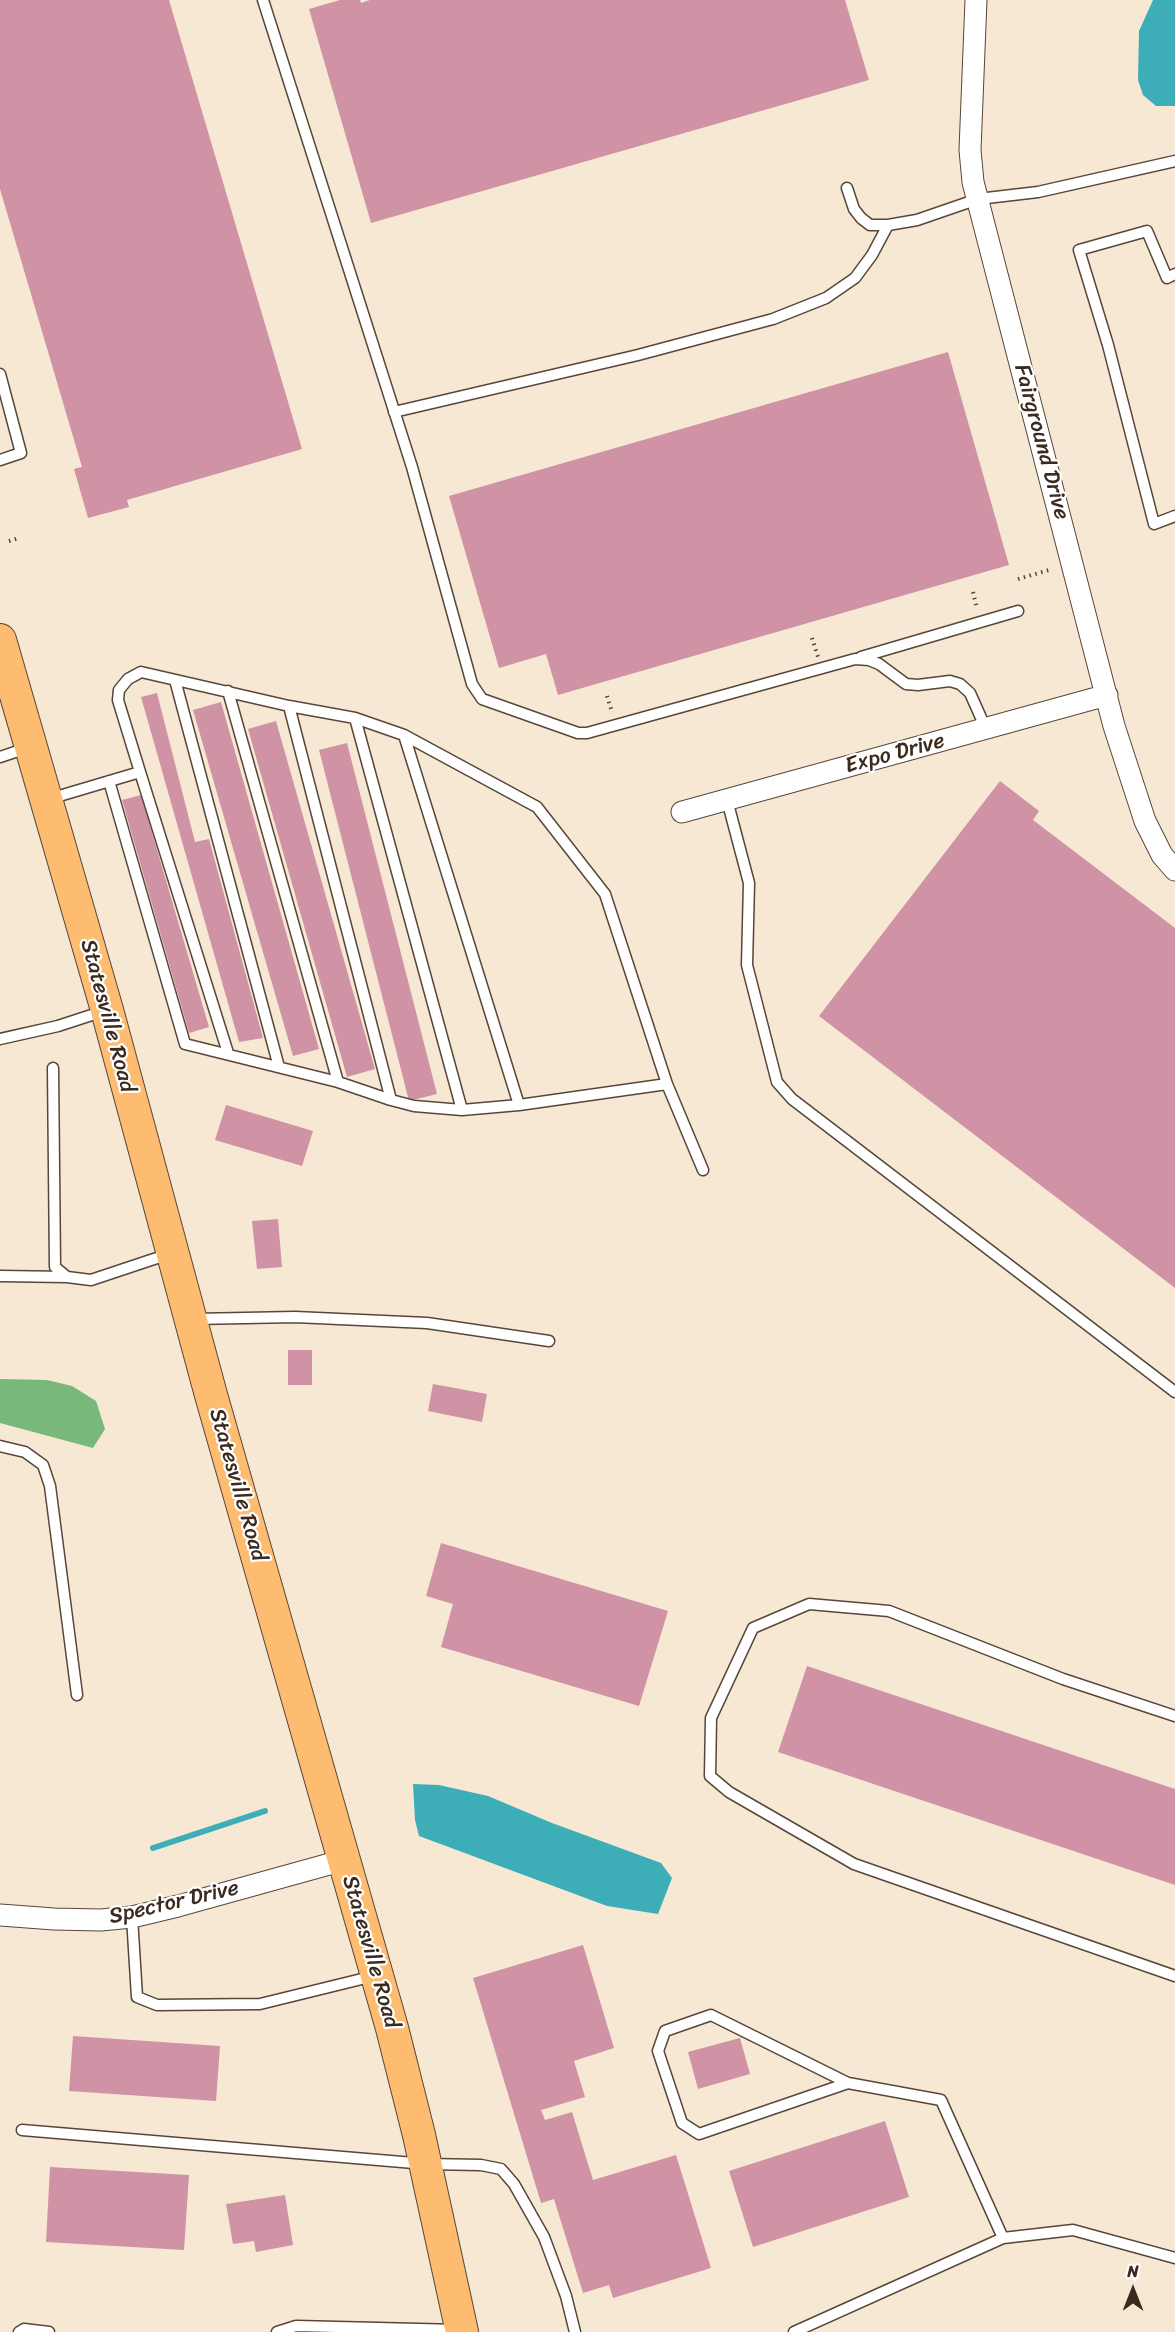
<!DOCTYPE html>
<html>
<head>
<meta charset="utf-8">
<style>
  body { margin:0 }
  #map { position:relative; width:1175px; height:2332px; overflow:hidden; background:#f7e8d4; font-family:Sriracha,sans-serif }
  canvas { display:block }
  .north { position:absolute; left:1103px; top:2260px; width:60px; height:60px; -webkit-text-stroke:4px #fff; paint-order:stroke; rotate:0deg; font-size:16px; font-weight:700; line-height:24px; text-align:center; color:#3b2a1e }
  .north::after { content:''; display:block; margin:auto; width:21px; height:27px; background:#3b2a1e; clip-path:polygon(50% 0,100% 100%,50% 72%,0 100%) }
</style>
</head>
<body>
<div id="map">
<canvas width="1175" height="2332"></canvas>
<div class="north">N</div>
</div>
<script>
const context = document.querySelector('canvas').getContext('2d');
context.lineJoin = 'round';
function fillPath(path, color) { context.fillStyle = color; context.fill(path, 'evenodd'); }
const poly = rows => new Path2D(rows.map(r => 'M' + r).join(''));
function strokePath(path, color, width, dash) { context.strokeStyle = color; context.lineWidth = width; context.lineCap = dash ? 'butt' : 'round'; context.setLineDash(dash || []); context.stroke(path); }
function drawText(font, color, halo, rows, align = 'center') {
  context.font = font + ' Sriracha,sans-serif'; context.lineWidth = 4.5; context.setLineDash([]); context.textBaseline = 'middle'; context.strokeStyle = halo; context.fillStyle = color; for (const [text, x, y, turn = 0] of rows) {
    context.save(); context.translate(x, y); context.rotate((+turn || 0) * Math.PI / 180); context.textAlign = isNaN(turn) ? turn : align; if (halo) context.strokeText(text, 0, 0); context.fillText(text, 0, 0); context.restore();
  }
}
const forest = poly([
  [0,1379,47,1380,72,1386,96,1401,105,1429,93,1448,0,1423]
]);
const water = poly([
  [1153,0,1175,0,1175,106,1156,106,1143,95,1138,80,1139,31],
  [413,1784,439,1785,488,1796,552,1823,661,1863,672,1878,658,1914,607,1906,419,1836,415,1820]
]);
const stream = poly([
  [153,1848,265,1811]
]);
const building = poly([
  [0,0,169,0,302,449,127,500,129,507,88,518,74,469,82,467,0,189],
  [340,0,360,0,361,3,370,0,845,0,869,80,371,223,309,9],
  [948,352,1009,565,558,695,546,654,499,668,449,496],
  [157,693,195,842,209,839,263,1038,239,1042,141,697],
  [221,702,319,1049,293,1056,193,710],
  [276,721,375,1069,347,1077,248,729],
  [347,743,437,1094,409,1101,319,750],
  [1000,781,1039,811,1033,820,1175,928,1175,1288,819,1016],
  [141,795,209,1027,189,1033,122,800],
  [226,1105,313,1131,302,1166,215,1140],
  [278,1219,282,1267,257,1269,252,1221],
  [288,1350,312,1350,312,1385,288,1385],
  [433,1384,487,1394,482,1422,428,1411],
  [441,1543,668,1611,639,1706,441,1647,453,1604,426,1596],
  [807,1666,1175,1789,1175,1885,778,1752],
  [583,1945,614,2048,574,2061,585,2097,541,2110,545,2120,572,2112,593,2180,676,2155,711,2268,613,2298,609,2285,583,2293,554,2199,541,2203,473,1978],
  [73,2036,220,2046,216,2101,69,2091],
  [740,2038,750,2074,698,2089,688,2052],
  [885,2121,909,2197,753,2247,729,2171],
  [50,2167,189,2175,184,2250,46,2242],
  [285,2195,293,2245,256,2252,254,2241,233,2244,226,2204]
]);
const path = poly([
  [9,541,19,538],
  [1018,579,1049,570],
  [973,592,977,609],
  [812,638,818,657],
  [607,696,612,712]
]);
const service = poly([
  [263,0,412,467,472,684,482,699,578,733,587,733,855,659,869,660,879,664,906,684,918,685,950,681,960,684,970,693,986,729],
  [847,188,854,209,861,218,870,225,888,225,917,220,978,199,1038,192,1175,161],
  [1175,274,1167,278,1147,231,1079,250,1108,345,1154,524,1175,516],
  [0,374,21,453,0,460],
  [394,412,638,355,773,319,826,298,855,278,872,255,888,225],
  [861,657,1018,611],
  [175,680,279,1067],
  [228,691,338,1082],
  [289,706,391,1100],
  [404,735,519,1105,667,1084],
  [0,757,27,748],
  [140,772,228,1053],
  [109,781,185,1044,338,1082,391,1100,414,1106,462,1110,355,718],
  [49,799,140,772,118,700,119,690,128,679,141,672,289,706,355,718,404,735,537,807,605,894,667,1084,703,1170],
  [727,800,749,883,747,965,777,1082,792,1099,1175,1392],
  [0,1039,58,1026,104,1011],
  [53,1068,55,1267,67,1277],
  [462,1110,519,1105],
  [0,1276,67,1277,91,1280,169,1254],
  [194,1319,295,1317,427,1323,549,1341],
  [0,1446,25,1452,43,1465,50,1486,77,1695],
  [1175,1716,1063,1679,889,1611,809,1604,753,1628,711,1718,710,1776,729,1792,854,1864,1175,1976],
  [132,1917,137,1997,157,2005,260,2004,374,1976],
  [848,2083,711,2015,665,2031,658,2051,682,2123,699,2134,848,2083,941,2100,1003,2238],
  [22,2130,426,2164,481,2165,501,2169,514,2184,544,2237,566,2296,575,2332],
  [19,2332,24,2329,49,2332],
  [277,2332,296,2326,459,2330],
  [794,2332,1003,2238,1073,2230,1175,2258]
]);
const minor = poly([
  [976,0,970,150,973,182,1114,726,1145,821,1162,855,1175,870],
  [682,812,1107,695],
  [0,1915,54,1919,101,1920,132,1917,178,1906,344,1860]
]);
const primary = poly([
  [0,640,107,1010,211,1395,392,2028,419,2135,462,2332]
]);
const streetNames = [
  ["Fairground Drive",1041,442,75],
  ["Expo Drive",895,754,-15],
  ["Statesville Road",107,1016,75],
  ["Statesville Road",237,1485,74],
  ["Spector Drive",174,1903,-13],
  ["Statesville Road",370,1952,74]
];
fillPath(forest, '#78b87a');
fillPath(water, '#3daeb8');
strokePath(stream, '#3daeb8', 6);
fillPath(building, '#d092a5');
strokePath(service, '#574639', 13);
strokePath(minor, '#574639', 23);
strokePath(primary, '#574639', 34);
strokePath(path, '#574639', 4, [1.5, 4.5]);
strokePath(service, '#fff', 10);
strokePath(minor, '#fff', 21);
strokePath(primary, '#fdbc70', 32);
drawText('22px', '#3b2a1e', '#fff', streetNames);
</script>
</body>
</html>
